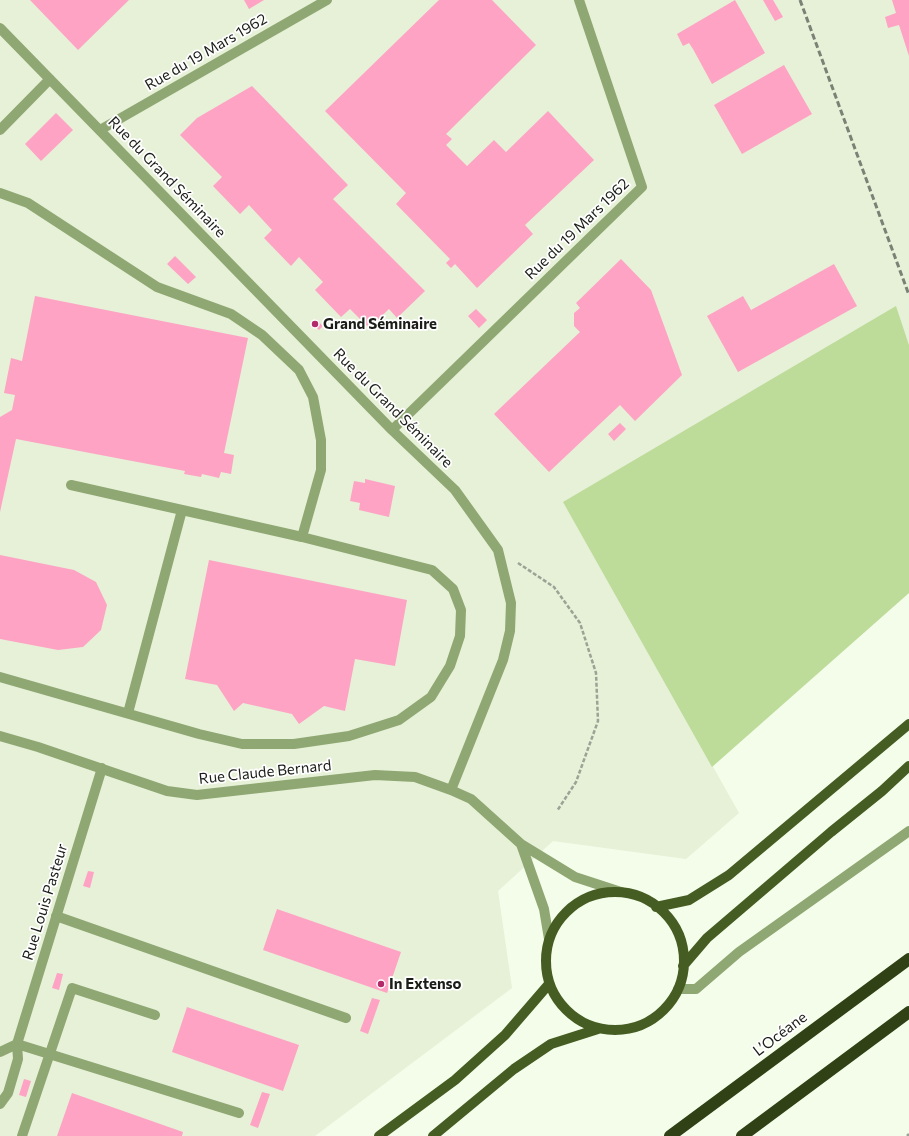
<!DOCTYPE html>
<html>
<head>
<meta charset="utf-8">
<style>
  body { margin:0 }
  canvas { display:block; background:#f4fcea }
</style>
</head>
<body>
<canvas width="909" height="1136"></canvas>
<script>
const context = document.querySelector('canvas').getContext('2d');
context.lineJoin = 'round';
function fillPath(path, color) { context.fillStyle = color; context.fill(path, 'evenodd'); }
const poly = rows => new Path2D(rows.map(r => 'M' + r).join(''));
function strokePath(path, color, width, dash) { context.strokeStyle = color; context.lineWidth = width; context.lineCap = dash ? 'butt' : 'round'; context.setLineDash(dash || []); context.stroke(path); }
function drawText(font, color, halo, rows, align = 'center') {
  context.font = font + ' Commissioner,sans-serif'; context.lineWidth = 3.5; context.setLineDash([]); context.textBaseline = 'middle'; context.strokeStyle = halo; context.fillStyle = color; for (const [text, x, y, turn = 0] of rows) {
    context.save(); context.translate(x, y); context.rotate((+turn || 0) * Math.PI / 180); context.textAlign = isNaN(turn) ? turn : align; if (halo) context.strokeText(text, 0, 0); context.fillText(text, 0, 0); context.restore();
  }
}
const built = poly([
  [0,0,909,0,909,345,896,307,564,502,739,813,686,859,553,841,498,891,512,988,315,1136,0,1136]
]);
const green = poly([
  [896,306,909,345,909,593,712,767,563,502]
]);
const building = poly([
  [30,0,129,0,78,50],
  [244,0,264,0,249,9],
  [439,0,492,0,536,45,446,134,452,139,446,145,467,166,494,140,506,152,548,111,594,160,525,225,533,234,477,288,455,264,451,268,446,263,450,259,396,204,406,193,325,111],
  [735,0,765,53,712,84,693,49,689,43,683,46,677,34],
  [763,0,773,0,783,17,775,21],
  [892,0,909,0,909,56,899,25,888,28,885,17,896,13],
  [784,65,812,114,742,154,714,105],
  [252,86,348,185,333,199,425,291,397,318,389,309,369,328,350,309,341,317,315,290,323,282,299,257,291,266,264,238,272,230,249,205,240,214,213,186,222,177,180,135,197,118],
  [56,113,73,130,41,161,25,144],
  [175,256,196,277,188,284,167,264],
  [621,259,651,290,682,375,635,421,620,405,549,472,494,414,580,332,574,326,574,313,580,308,576,303],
  [834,264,857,306,738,372,707,316,743,296,751,310],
  [35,296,248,338,224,453,234,455,231,474,221,472,219,478,202,474,201,477,184,474,185,471,16,439,0,512,0,417,12,410,15,395,4,393,11,358,22,361],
  [476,309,487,320,479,328,468,316],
  [316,319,323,326,319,330,312,323],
  [620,423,626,429,614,441,608,434],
  [365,479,395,486,389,517,359,510,360,503,350,501,354,481,365,483],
  [0,555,74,570,96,582,107,605,101,630,83,647,58,650,0,639],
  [209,560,407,600,395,666,355,659,345,711,324,706,299,724,292,714,243,703,234,711,217,685,185,679],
  [88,871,94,872,90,888,83,886],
  [277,909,401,952,387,993,263,950],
  [57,973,63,974,59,990,52,988],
  [372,998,380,1000,368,1034,360,1031],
  [187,1007,299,1045,283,1091,172,1052],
  [24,1079,31,1081,26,1097,19,1095],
  [262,1092,270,1094,258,1128,250,1125],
  [72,1093,183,1132,182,1136,57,1136]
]);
const path = poly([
  [518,563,554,587,580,623,596,673,598,721,576,782,557,811],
  [907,1136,909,1134]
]);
const minor = poly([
  [0,28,392,430,455,490,498,550,511,603,510,631,503,660,451,790],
  [0,130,50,79],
  [100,130,327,0],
  [0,193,28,203,157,287,231,314,262,335,299,370,313,397,321,440,321,470,302,537,432,570,453,589,461,610,460,636,450,666,431,697,399,720,349,736,294,744,242,744,199,734,0,677],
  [392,430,642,187,579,0],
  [71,485,302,537],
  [128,713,182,510],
  [0,736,38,747,167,791,197,795,375,775,415,777,451,790,471,799,521,844,575,877,621,892],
  [521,844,544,909,549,939],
  [56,916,346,1018],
  [678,989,696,989,739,952,909,831],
  [17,1044,239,1113],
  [0,1052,17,1044],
  [0,1104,8,1093,18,1059,17,1044,102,768],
  [22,1136,72,988,155,1015]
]);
const major = poly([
  '546 961a69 69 0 1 1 138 0a69 69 0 1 1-138 0Z',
  [656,907,689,900,729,875,909,724],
  [683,966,707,938,831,832,882,791,909,766],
  [379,1136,455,1080,505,1035,549,984],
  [433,1136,514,1069,551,1044,598,1029]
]);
const highway = poly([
  [670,1136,909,959],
  [742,1136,909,1012]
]);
const rail = poly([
  [800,0,909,295]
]);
const markers = [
  [315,324,4,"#b32a6b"],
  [381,984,4,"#b32a6b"]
];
const streetNames = [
  ["Rue du 19 Mars 1962",206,52,-30],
  ["Rue du Grand Séminaire",167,177,46],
  ["Rue du 19 Mars 1962",577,229,-44],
  ["Rue du Grand Séminaire",393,408,45],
  ["Rue Claude Bernard",265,772,-6],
  ["Rue Louis Pasteur",45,902,-73],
  ["L’Océane",780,1034,-37]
];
const poiNames = [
  ["Grand Séminaire",323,324],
  ["In Extenso",389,984]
];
fillPath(built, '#e6f1d8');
fillPath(green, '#bddb99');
fillPath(building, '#fea3c4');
strokePath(path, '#9ca295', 2.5, [4, 2]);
strokePath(minor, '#8fa772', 10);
strokePath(major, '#455d22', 10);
strokePath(highway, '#304116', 12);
strokePath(rail, '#7c8176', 3, [6, 3]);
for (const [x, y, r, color] of markers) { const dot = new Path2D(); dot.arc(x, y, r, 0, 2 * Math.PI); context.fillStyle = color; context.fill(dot); strokePath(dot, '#fff', 1.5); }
drawText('15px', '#1b1e18', '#fff', streetNames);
drawText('bold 15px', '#1b1e18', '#fff', poiNames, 'left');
</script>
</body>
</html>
